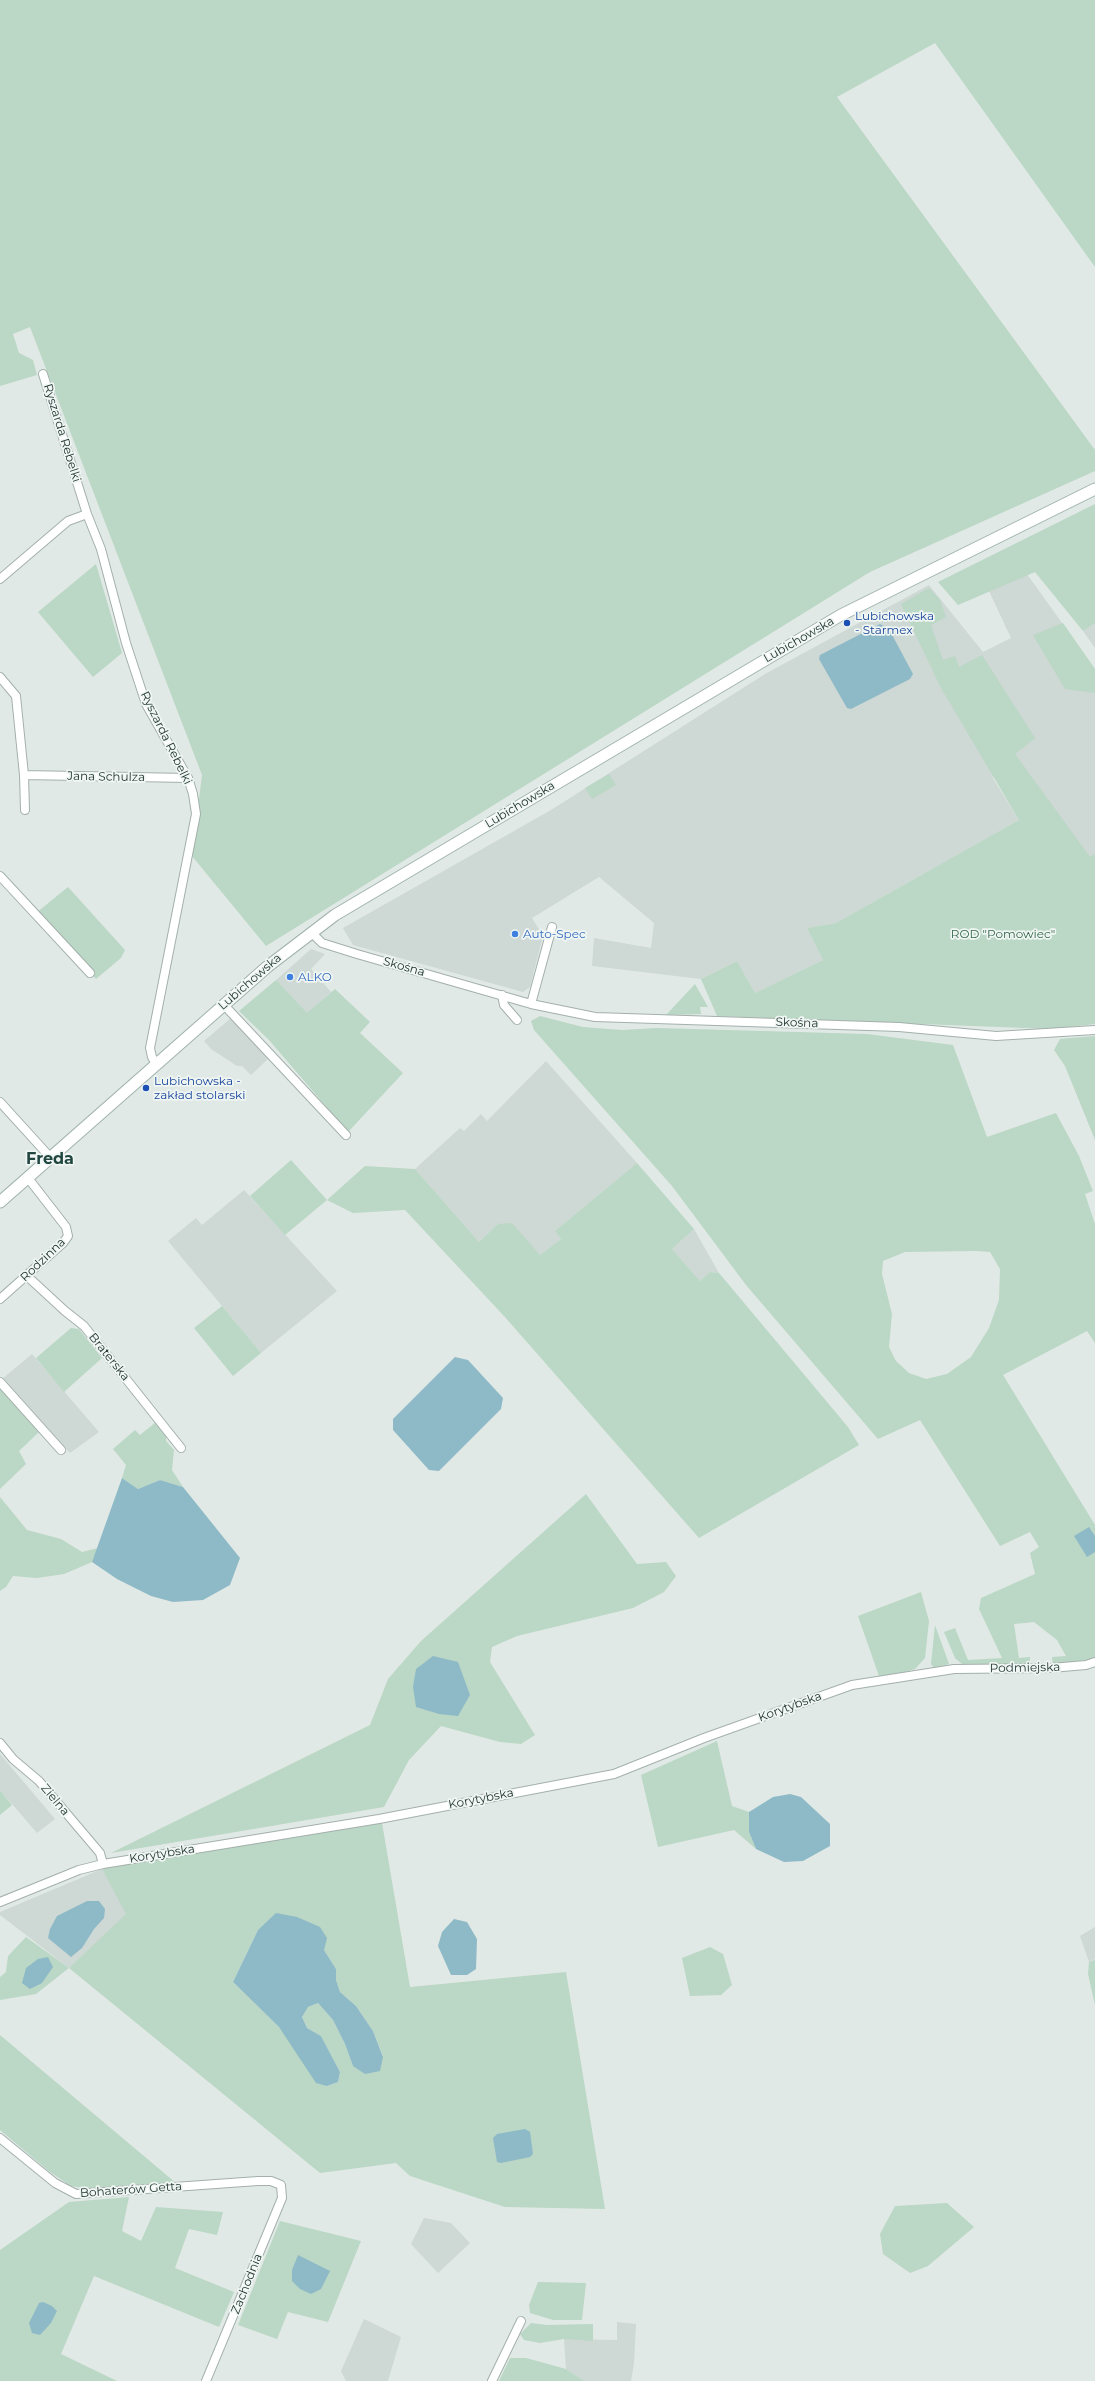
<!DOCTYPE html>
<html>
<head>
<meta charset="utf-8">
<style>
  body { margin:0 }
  canvas { display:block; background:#e0e9e5 }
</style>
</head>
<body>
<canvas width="1095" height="2381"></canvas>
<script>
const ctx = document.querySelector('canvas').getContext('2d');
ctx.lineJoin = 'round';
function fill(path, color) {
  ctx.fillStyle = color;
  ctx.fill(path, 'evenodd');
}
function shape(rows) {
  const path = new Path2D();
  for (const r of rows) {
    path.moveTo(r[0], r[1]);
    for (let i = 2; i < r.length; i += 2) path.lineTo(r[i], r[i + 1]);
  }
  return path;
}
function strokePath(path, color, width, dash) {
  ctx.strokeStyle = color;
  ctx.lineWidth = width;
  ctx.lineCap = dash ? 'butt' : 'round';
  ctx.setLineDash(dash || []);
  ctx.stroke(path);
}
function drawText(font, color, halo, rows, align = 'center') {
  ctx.font = font + ' Montserrat,sans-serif';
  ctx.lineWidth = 3.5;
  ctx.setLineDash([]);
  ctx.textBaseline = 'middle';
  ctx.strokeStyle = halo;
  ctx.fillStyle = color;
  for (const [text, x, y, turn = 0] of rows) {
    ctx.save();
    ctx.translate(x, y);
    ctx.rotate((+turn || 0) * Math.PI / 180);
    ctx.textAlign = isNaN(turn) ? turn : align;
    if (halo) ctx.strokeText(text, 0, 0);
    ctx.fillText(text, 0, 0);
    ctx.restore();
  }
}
fill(shape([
  [1027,574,1095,669,1095,882,991,775,1019,820,836,923,807,928,823,960,755,993,737,961,701,979,592,966,594,938,651,948,654,923,599,877,532,918,543,936,530,987,523,992,353,945,343,928,551,810,765,674,929,585,983,652,1011,638,989,591],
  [1095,623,1095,648,1083,631],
  [311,949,325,954,311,969,331,992,307,1014,276,980],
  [231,1018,268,1059,251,1075,242,1066,237,1066,211,1049,204,1041],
  [546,1061,637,1163,555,1231,561,1239,540,1255,498,1224,479,1242,415,1169,460,1128,464,1131,481,1114,487,1121],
  [244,1190,337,1291,261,1353,168,1241,196,1218,202,1225],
  [694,1229,719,1273,710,1272,700,1281,672,1249],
  [32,1354,99,1432,70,1453,2,1379],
  [0,1754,55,1819,37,1833,0,1790],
  [102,1869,127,1914,69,1968,0,1915,0,1912],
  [1095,1927,1095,1959,1089,1962,1080,1936],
  [424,2218,451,2223,470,2243,438,2273,411,2244],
  [364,2319,401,2337,388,2381,346,2381,341,2371],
  [617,2322,636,2324,634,2363,631,2381,584,2381,566,2369,564,2339,617,2340]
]), '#ced8d4');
fill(shape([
  [0,0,1095,0,1095,267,935,43,837,97,1095,450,1095,471,870,572,266,946,192,856,202,775,30,327,13,334,19,353,33,360,37,375,0,386],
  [1095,504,1095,623,1083,631,1035,572,958,605,938,582],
  [96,564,122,653,93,677,38,612],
  [929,588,940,600,946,617,931,625,943,660,955,656,959,667,982,655,1035,738,1015,754,1090,857,1095,854,1095,1024,1050,1029,717,1016,701,979,737,961,755,993,823,960,807,928,836,923,1019,820,941,688,901,604],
  [1063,623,1095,669,1095,693,1065,689,1033,635],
  [609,774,616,785,592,799,585,788],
  [68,887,125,950,121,958,96,979,36,913],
  [276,980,307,1013,335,989,370,1022,360,1033,403,1073,348,1132,269,1040,239,1011],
  [695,984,708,1007,700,1007,701,1014,666,1015],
  [540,1016,583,1027,622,1030,657,1028,867,1034,953,1045,987,1137,1056,1113,1079,1156,1093,1191,1085,1194,1095,1224,1095,1343,1087,1331,1003,1375,1095,1525,1095,1658,1069,1664,1053,1665,1052,1657,1066,1656,1057,1640,1034,1622,1014,1624,1019,1658,1030,1657,1030,1666,962,1664,955,1658,944,1632,955,1628,968,1660,1002,1658,979,1609,981,1598,1035,1574,1030,1553,1039,1547,1030,1532,1000,1546,920,1420,878,1439,746,1285,672,1186,534,1030,531,1021],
  [976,1251,990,1252,1000,1269,999,1300,989,1328,971,1357,947,1374,926,1379,909,1373,896,1361,889,1347,892,1314,882,1274,883,1261,905,1252],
  [1095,1036,1095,1140,1065,1066,1054,1050,1060,1039],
  [291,1160,327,1200,365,1166,415,1169,479,1242,498,1224,512,1223,540,1255,561,1239,555,1231,637,1163,694,1229,672,1249,700,1281,710,1272,719,1273,848,1427,859,1445,699,1538,504,1316,405,1210,353,1213,327,1200,285,1235,250,1196],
  [222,1306,261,1353,233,1376,194,1328],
  [71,1328,79,1329,102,1358,64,1392,36,1358],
  [0,1388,39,1432,19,1451,26,1464,0,1489],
  [156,1422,166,1434,166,1441,174,1450,172,1470,183,1487,160,1480,138,1489,122,1478,126,1465,113,1449,135,1430,140,1435],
  [586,1494,637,1564,666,1562,676,1576,664,1592,633,1608,517,1636,492,1647,490,1662,535,1735,521,1744,500,1742,441,1726,409,1760,384,1807,111,1853,370,1725,388,1679,421,1641],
  [0,1497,27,1530,61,1539,82,1552,98,1548,92,1562,64,1574,37,1578,13,1576,6,1587,0,1591],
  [921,1592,929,1621,925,1658,915,1669,880,1679,858,1616],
  [935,1625,949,1664,934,1668,931,1664],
  [717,1741,732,1806,749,1812,749,1832,756,1849,734,1830,658,1847,641,1775],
  [0,1790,12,1805,0,1815],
  [381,1817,410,1987,566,1972,605,2209,505,2207,410,2176,396,2163,320,2173,69,1968,36,1994,0,2000,0,1977,6,1972,8,1956,26,1937,69,1968,126,1914,102,1869],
  [258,1930,324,1950,336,1969,336,1980,340,1992,356,2006,373,2031,383,2056,353,2066,345,2044,333,2020,318,2003,308,2007,302,2017,307,2028,321,2036,340,2072,338,2082,327,2086,279,2027,233,1982],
  [710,1947,723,1954,732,1985,721,1995,690,1996,682,1958],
  [1095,1960,1095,2005,1088,1974,1089,1962],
  [0,2035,176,2183,88,2189,71,2186,50,2172,0,2130],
  [129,2197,122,2231,141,2241,156,2207,223,2212,217,2235,189,2229,175,2268,234,2292,219,2327,94,2276,61,2354,117,2381,0,2381,0,2250,69,2202],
  [947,2203,974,2227,928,2266,910,2273,883,2254,880,2234,895,2206],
  [280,2221,361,2241,328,2322,288,2312,277,2339,238,2325],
  [538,2282,586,2283,582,2320,553,2320,530,2313,529,2305],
  [531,2323,547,2325,593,2324,593,2341,564,2339,540,2343,524,2340,520,2334],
  [510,2358,526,2358,566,2369,584,2381,499,2381]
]), '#bbd7c5');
fill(shape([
  [880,624,889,629,913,674,910,679,851,709,847,708,819,659,820,655],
  [455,1357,468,1360,503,1398,501,1409,439,1471,429,1470,393,1430,393,1419],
  [122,1478,138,1489,160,1480,183,1487,240,1558,230,1585,203,1600,173,1602,151,1596,117,1579,92,1562],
  [1089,1527,1095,1536,1095,1552,1087,1557,1074,1536],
  [433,1656,458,1662,470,1695,458,1716,439,1714,416,1707,413,1687,416,1669],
  [790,1794,801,1797,830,1824,830,1846,803,1861,784,1862,756,1849,749,1832,749,1812,773,1797],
  [87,1901,99,1901,105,1909,104,1918,94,1929,82,1948,71,1957,48,1938,50,1929,57,1916],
  [276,1913,297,1917,320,1927,327,1938,324,1950,336,1969,336,1980,340,1992,356,2006,373,2031,383,2057,380,2071,365,2074,353,2066,345,2044,333,2020,318,2003,308,2007,302,2017,307,2028,321,2036,340,2072,338,2082,327,2086,316,2083,279,2027,233,1982,258,1930],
  [454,1919,467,1922,477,1939,476,1969,467,1975,451,1975,438,1946,442,1932],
  [48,1957,53,1967,42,1983,30,1989,22,1983,26,1968,38,1959],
  [525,2129,530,2132,533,2154,530,2157,501,2163,497,2162,493,2138,497,2134],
  [298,2255,330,2271,321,2289,311,2294,300,2289,292,2281,292,2270],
  [43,2302,52,2306,57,2311,51,2323,40,2335,32,2333,29,2323,39,2303]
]), '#8ebac7');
const street = shape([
  [43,374,87,514,101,549,126,643,146,704,188,778,193,794,196,814,150,1048,152,1057,156,1064],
  [0,579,68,521,87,514],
  [0,677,16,696,24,775,188,778],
  [24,775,25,810],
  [0,876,90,973],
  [311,932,322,943,357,954,531,1004,595,1017,899,1027,996,1036,1095,1030],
  [502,995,504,1005,517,1020],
  [531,1004,552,927],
  [224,1005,346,1135],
  [0,1102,50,1157],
  [27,1276,65,1311,84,1326,181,1448],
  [0,1299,63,1243,68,1236,66,1227,28,1178],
  [0,1382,61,1450],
  [0,1743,13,1759,39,1781,100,1853,103,1864],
  [0,1902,79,1870,103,1864,379,1819,614,1774,704,1738,852,1685,954,1669,1051,1668,1086,1665,1095,1662],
  [0,2138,55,2183,76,2194,258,2181,271,2181,281,2185,282,2198,206,2381],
  [492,2381,521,2321]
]);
const secondary = shape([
  [0,1202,267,967,335,915,841,615,1095,489]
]);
strokePath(street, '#a4b0ac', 10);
strokePath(secondary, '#a1b3ad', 13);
strokePath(street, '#fff', 8);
strokePath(secondary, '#fff', 11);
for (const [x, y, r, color] of [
  [847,623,4,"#1a4fb4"],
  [515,934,4,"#3f7fe0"],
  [290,977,4,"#3f7fe0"],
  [146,1088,4,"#1a4fb4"]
]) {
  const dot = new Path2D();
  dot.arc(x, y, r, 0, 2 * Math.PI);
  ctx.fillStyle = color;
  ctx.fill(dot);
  strokePath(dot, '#f0f6f3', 1.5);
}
drawText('12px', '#233733', '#f0f6f3', [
  ["Ryszarda Rebelki",62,433,73],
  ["Lubichowska",799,640,-30],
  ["Ryszarda Rebelki",166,738,64],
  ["Jana Schulza",106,777,1],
  ["Lubichowska",520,805,-31],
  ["Skośna",404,967,16],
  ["Lubichowska",250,982,-41],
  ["Skośna",797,1023,2],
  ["Rodzinna",43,1260,-44],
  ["Braterska",109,1357,51],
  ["Podmiejska",1025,1668,-1],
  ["Korytybska",790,1707,-20],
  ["Korytybska",481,1799,-11],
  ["Zielna",55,1800,50],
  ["Korytybska",162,1854,-9],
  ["Bohaterów Getta",131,2190,-4],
  ["Zachodnia",247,2284,-68]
]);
drawText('12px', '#164399', '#f0f6f3', [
  ["Lubichowska",855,616],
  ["- Starmex",855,630],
  ["Lubichowska -",154,1081],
  ["zakład stolarski",154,1095]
], 'left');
drawText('12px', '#366cbe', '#f0f6f3', [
  ["Auto-Spec",523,934],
  ["ALKO",298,977]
], 'left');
drawText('12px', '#33684b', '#f0f6f3', [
  ["ROD \"Pomowiec\"",1003,934]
]);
drawText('bold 16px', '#224640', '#f0f6f3', [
  ["Freda",50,1159]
]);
</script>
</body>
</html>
